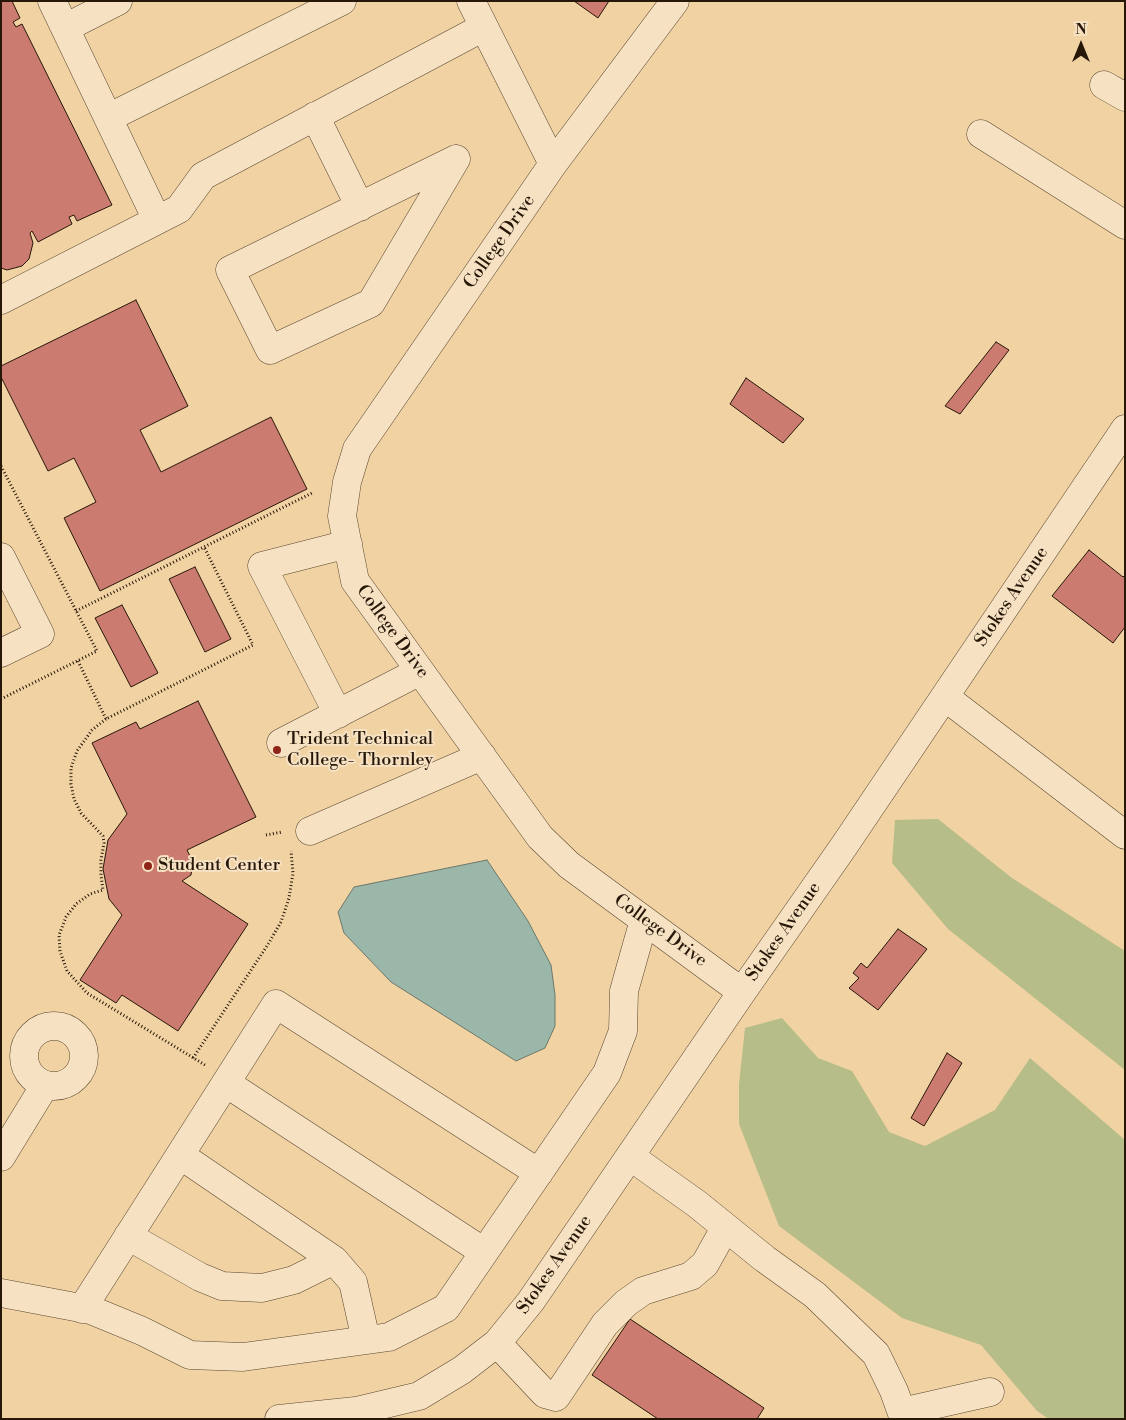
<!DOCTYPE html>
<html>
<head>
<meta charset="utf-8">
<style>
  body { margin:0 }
  #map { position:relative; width:1126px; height:1420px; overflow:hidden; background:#f1d2a3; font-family:"Libre Bodoni",serif }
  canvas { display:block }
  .frame { position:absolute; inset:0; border:2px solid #261709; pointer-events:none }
  .north { position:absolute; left:1056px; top:20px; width:50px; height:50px; -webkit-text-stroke:4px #f6e2c3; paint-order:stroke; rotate:0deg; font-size:14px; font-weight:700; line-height:20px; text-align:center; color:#261709 }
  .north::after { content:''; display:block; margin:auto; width:18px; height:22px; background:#261709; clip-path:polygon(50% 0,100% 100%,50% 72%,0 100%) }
</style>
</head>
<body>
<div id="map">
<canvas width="1126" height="1420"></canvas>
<div class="frame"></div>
<div class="north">N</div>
</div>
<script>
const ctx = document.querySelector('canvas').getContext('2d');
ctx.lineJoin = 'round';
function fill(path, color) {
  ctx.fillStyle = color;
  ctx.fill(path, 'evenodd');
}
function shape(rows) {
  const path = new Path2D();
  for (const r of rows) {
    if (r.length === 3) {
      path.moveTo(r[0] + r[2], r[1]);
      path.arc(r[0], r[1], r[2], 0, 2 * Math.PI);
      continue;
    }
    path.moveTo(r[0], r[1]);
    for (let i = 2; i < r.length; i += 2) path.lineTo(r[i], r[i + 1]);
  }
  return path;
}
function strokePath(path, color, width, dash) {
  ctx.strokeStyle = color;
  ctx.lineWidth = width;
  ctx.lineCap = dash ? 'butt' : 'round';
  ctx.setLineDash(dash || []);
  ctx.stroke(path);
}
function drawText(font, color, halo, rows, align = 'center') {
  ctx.font = font + ' "Libre Bodoni",serif';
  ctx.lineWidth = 4;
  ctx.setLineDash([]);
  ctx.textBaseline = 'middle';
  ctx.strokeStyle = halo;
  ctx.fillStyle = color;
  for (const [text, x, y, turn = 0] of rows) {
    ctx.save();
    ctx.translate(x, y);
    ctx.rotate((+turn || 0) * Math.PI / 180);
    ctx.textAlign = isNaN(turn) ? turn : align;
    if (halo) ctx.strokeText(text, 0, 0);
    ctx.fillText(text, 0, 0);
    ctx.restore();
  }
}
fill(shape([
  [938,819,1012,878,1125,951,1125,1070,948,929,892,863,895,820],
  [782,1018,818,1058,852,1071,889,1132,925,1146,995,1110,1030,1058,1125,1140,1125,1419,1049,1419,1037,1411,981,1345,902,1318,779,1226,739,1124,739,1084,745,1028]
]), '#b7bd88');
const water = shape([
  [487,860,528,921,551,965,555,995,555,1026,545,1048,516,1061,391,982,344,933,338,912,354,887,487,860]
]);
fill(water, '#9bb7aa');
strokePath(water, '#6c776a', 1);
const building = shape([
  [1,1,12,1,20,18,13,22,16,27,22,24,112,205,77,221,74,215,69,217,72,224,38,242,32,231,30,233,33,243,29,259,22,266,7,270,1,268,1,1],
  [574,1,609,1,598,18,574,1],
  [136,300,188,406,140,430,161,472,271,417,307,489,100,591,64,518,96,502,74,458,48,471,1,377,1,366,136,300],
  [996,342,1009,350,960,414,945,406,996,342],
  [746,378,804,419,783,443,730,404,746,378],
  [1089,550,1123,577,1125,575,1125,627,1113,643,1052,596,1089,550],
  [195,567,231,639,205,652,169,579,195,567],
  [122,605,158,673,131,687,95,618,122,605],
  [198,701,256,817,187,850,193,862,191,875,182,881,248,924,178,1031,122,995,116,1003,80,980,122,915,109,899,103,869,108,840,127,814,92,743,136,722,140,729,198,701],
  [898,929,927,949,878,1010,849,988,859,978,853,973,861,963,867,968,898,929],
  [947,1053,962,1063,924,1126,911,1118,947,1053],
  [630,1319,764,1408,757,1419,658,1419,592,1375,630,1319]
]);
fill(building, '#cc7b70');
strokePath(building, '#261709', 1);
const minor = shape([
  [52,1,157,220],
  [471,1,553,164],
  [675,1,553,164,357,449,347,482,342,516,355,581,540,837,569,865,742,992],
  [65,28,118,1],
  [1104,85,1125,97],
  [315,116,360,207],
  [108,118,342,1],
  [981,134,1125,225],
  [456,159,371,303,270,350,230,270,456,159],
  [1,300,179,209,203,176,484,27],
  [1,557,40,634,1,653],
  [945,697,1125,835],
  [338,714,262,566,348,544],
  [281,743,420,671],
  [310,831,482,756],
  [54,1056,30],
  [226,1083,484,1252],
  [180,1155,334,1260,353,1282,366,1340],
  [1,1157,45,1085],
  [631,1157,697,1204,765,1259,815,1295,876,1354,894,1391,904,1419],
  [128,1236,200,1277,222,1286,262,1288,294,1280,334,1260],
  [1,1293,91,1310,142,1331,190,1355,243,1357,389,1337,446,1308,607,1073,623,1031,624,991,644,920],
  [82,1309,276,1004,539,1173],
  [497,1343,545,1394,556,1397,605,1324,626,1303,643,1291,691,1276,705,1264,725,1228],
  [902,1412,990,1392],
  [279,1419,356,1411,419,1396,462,1370,497,1343,531,1301,742,992,844,846,1125,429]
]);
strokePath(minor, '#594630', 29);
strokePath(shape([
  [1,466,97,651,1,699],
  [76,611,312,493],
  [78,661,106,719,253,645,204,547],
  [106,719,92,730,77,751,71,768,71,784,74,799,81,813,103,836,104,843,101,860,101,875,103,890,90,894,76,904,66,917,59,935,60,951,67,971,87,993,205,1065],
  [266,835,282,832],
  [193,1058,267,946,281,922,289,898,293,873,291,851]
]), '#261709', 3, [1, 2.5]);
strokePath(minor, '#f6e2c3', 28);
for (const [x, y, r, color] of [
  [277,750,5,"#8f2418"],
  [148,866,5,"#8f2418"]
]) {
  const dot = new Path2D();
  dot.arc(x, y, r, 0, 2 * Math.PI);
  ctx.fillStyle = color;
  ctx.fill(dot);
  strokePath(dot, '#f6e2c3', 2);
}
drawText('18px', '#261709', '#f6e2c3', [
  ["College Drive",500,242,-55],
  ["Stokes Avenue",1012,597,-56],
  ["College Drive",392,632,54],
  ["College Drive",660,931,36],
  ["Stokes Avenue",784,932,-55],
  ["Stokes Avenue",555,1265,-55]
]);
drawText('18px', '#261709', '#f6e2c3', [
  ["Trident Technical",287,740],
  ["College- Thornley",287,761],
  ["Student Center",158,866]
], 'left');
</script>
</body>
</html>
